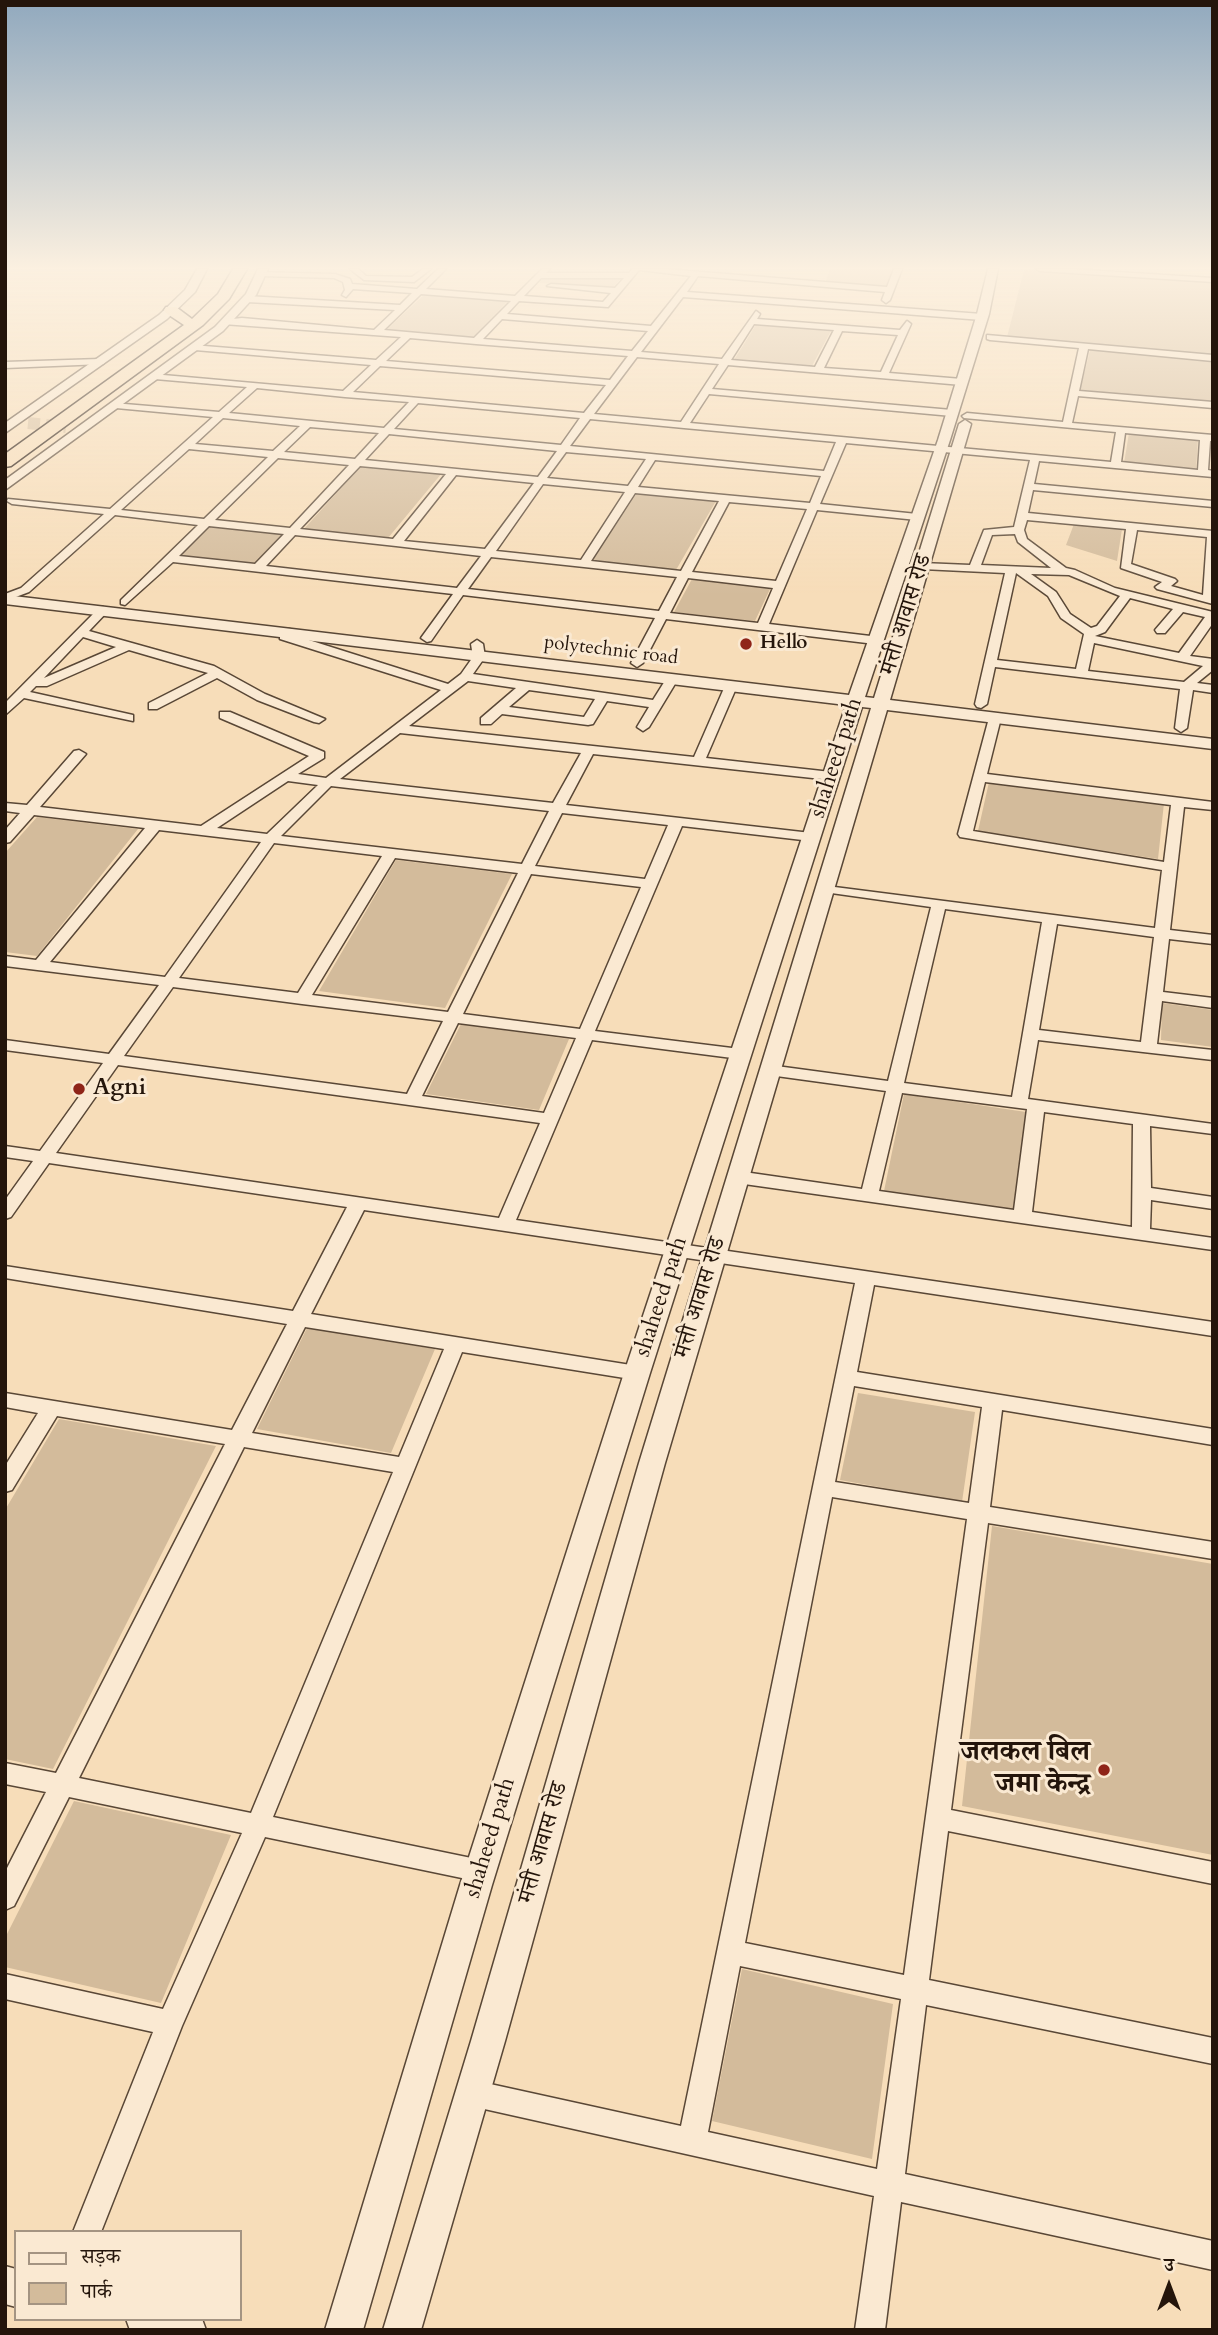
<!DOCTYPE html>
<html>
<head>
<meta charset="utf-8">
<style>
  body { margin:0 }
  #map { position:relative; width:1218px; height:2335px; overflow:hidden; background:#f7ddb9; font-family:Cardo,"Noto Serif Devanagari",serif }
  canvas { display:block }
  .frame { position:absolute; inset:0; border:7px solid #24150b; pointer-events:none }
  .legend { position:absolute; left:14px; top:2230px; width:228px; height:91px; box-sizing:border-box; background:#fae9d2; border:2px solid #a49482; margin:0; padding:9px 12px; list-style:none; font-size:21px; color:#24150b }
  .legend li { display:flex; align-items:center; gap:14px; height:35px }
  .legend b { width:35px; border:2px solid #a49482 }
  .north { position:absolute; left:1134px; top:2251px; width:70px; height:70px; -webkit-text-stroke:5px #fae9d2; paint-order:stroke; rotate:0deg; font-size:19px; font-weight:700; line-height:28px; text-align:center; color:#24150b }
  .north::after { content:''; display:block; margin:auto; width:24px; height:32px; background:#24150b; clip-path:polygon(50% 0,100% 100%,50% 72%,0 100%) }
</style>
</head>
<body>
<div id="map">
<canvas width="1218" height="2335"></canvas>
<div class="frame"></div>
<ul class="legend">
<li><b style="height:9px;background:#fae9d2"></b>सड़क</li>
<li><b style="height:19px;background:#d3bb9b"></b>पार्क</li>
</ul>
<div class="north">उ</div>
</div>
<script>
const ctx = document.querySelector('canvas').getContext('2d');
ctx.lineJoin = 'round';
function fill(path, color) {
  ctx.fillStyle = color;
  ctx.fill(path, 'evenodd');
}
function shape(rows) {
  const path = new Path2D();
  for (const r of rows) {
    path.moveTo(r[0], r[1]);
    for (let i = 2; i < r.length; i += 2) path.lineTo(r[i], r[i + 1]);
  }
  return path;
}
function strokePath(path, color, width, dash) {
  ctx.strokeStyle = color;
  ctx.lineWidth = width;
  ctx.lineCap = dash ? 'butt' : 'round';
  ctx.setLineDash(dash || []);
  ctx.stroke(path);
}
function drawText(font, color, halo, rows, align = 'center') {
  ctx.font = font + ' Cardo,"Noto Serif Devanagari",serif';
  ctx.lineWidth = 6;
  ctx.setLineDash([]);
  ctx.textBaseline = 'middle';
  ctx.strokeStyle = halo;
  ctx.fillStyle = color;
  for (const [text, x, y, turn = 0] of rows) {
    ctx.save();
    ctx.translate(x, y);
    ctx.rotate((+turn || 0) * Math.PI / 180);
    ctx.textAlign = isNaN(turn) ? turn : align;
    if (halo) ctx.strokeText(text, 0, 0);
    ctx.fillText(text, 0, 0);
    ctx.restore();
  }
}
fill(shape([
  [830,269,893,269,885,288,825,283],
  [1024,270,1213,282,1213,355,1007,337],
  [623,276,612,289,539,283,544,277],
  [426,293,509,300,472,338,385,331],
  [757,323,832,329,812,366,734,360],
  [1090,350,1213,360,1213,402,1080,390],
  [1129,433,1198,439,1196,470,1124,463],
  [362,465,442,473,388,538,303,530],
  [637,493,716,501,676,570,592,561],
  [1074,524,1122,529,1117,561,1066,545],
  [209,527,282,534,253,565,179,557],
  [692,579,771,587,755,621,674,612],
  [989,782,1164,803,1158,859,978,831],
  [37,817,138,829,37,956,5,952,5,853],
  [396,860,512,874,445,1008,319,991],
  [1162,1003,1213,1010,1213,1047,1161,1040],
  [461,1024,569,1039,539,1110,426,1094],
  [904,1094,1026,1112,1013,1210,884,1191],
  [307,1328,435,1349,391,1453,257,1429],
  [858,1393,975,1412,962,1502,840,1480],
  [59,1419,216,1446,53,1769,5,1759,5,1510],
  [992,1526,1213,1564,1213,1855,962,1806],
  [74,1801,231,1835,161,2003,5,1967,5,1938],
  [742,1969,893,2004,872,2159,712,2121]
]), '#d3bb9b');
strokePath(shape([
  [28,423,66,427]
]), '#d7bf9f', 12, [12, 6]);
const minor = shape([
  [350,269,358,269,366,276,412,277,423,269,431,269,414,282,364,280,350,269],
  [438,269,446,269,426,289,515,296,542,269,550,269,546,273,629,273,632,269,665,269,887,287,894,269,902,269,890,300,886,303,882,300,885,292,698,276,687,292,982,314,986,317,982,320,683,297,641,352,722,359,756,311,760,314,757,319,900,330,907,321,911,324,889,373,962,379,967,382,962,385,728,365,712,389,952,410,957,413,952,416,709,394,690,423,1111,462,1116,432,964,418,962,416,967,413,1063,422,1079,348,990,340,987,339,987,335,1213,355,1213,361,1088,349,1079,391,1213,402,1213,408,1078,396,1072,423,1213,435,1213,441,1210,441,1208,470,1213,471,1213,477,1039,461,1034,484,1213,501,1213,507,1033,490,1028,513,1213,531,1213,604,1157,589,1155,587,1162,582,1121,568,1126,529,1027,520,1024,530,1027,539,1066,568,1075,570,1115,588,1213,612,1213,623,1190,656,1213,659,1213,670,1197,683,1213,685,1213,693,1193,690,1187,728,1181,732,1175,728,1180,689,995,667,987,704,981,708,977,707,975,704,1005,573,922,569,916,566,922,563,970,565,984,530,1014,527,1030,460,846,443,820,504,917,514,922,517,917,520,817,510,769,624,879,637,881,640,875,644,666,619,643,663,637,667,631,663,655,618,463,595,431,641,427,642,421,638,453,594,173,562,125,605,121,604,121,600,198,525,115,515,29,592,5,601,5,594,21,588,104,514,12,504,7,501,8,499,110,509,213,417,116,408,111,405,113,403,219,412,247,387,155,379,152,378,152,374,343,391,371,365,195,350,192,349,192,345,376,360,401,337,223,324,223,320,242,318,374,330,395,310,247,302,243,299,247,296,400,305,412,293,353,289,346,297,342,295,345,290,343,282,334,278,262,276,259,272,335,274,350,279,352,284,417,289,438,269],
  [639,270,691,276,651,326,507,314,519,301,608,307,639,270],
  [541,278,624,278,615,288,551,284,547,286,611,293,603,302,524,296,541,278],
  [421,294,511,301,474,338,384,330,421,294],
  [502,319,648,331,632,351,483,339,502,319],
  [754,324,834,330,815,367,731,360,754,324],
  [842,331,898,335,881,372,824,368,842,331],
  [410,338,476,344,628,356,610,380,386,361,410,338],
  [637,357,719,364,681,422,594,414,637,357],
  [380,366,606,385,584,413,353,392,380,366],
  [257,388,345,397,409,402,384,428,229,413,257,388],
  [418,403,580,418,561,445,394,429,418,403],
  [223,418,300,426,273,451,195,444,223,418],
  [590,419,684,428,836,442,824,471,570,446,590,419],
  [310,427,379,433,355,459,284,452,310,427],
  [1125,433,1200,440,1198,470,1121,462,1125,433],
  [389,434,557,451,538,477,365,460,389,434],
  [189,449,268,457,204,519,121,510,189,449],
  [566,452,646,459,628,486,547,478,566,452],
  [278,458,349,465,290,528,215,520,278,458],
  [655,460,821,476,810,503,638,487,655,460],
  [360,466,446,474,393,539,300,529,360,466],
  [456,475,534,483,485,549,404,541,456,475],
  [543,484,625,492,581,560,496,551,543,484],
  [635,493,719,501,681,571,591,561,635,493],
  [729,502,807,509,776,581,692,572,729,502],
  [209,526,284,534,255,564,179,556,209,526],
  [1137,530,1207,537,1203,595,1171,586,1177,581,1175,579,1131,564,1137,530],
  [1015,534,1018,542,1051,568,981,565,992,535,1015,534],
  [295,535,396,546,481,556,457,588,266,566,295,535],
  [491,557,677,577,659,611,468,589,491,557],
  [1016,573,1048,596,1061,618,1084,634,1076,669,997,660,1016,573],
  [1031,574,1069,575,1120,596,1097,626,1091,628,1070,614,1056,592,1031,574],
  [688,578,773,588,758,623,670,613,688,578],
  [1130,598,1173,609,1155,630,1157,633,1165,633,1183,612,1205,617,1179,653,1095,636,1105,632,1130,598],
  [1094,643,1203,666,1184,682,1088,671,1094,643],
  [1036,269,1071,269,1213,278,1213,282,1040,271,1036,269],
  [100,359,105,362,103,364,5,368,5,362,100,359],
  [103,607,109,610,89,631,214,666,265,694,325,719,319,723,314,722,257,700,217,678,157,709,149,709,149,703,208,673,129,650,47,686,36,686,30,692,133,715,133,721,24,698,5,715,5,703,99,608,103,607],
  [83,637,116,647,44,678,83,637],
  [289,629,293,630,293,635,448,684,461,674,473,657,471,644,477,640,483,644,485,657,473,674,653,700,668,676,672,675,678,679,649,727,643,731,637,727,649,707,607,701,593,724,588,725,502,714,491,724,481,724,481,718,516,688,468,681,409,726,694,757,725,686,727,683,735,683,737,686,706,758,831,772,838,776,831,780,593,754,566,805,811,833,818,837,811,841,682,826,595,1031,740,1049,748,1054,740,1059,592,1040,516,1220,1213,1322,1213,1336,874,1285,857,1372,1213,1429,1213,1445,1002,1410,990,1507,1213,1542,1213,1559,988,1523,951,1810,1213,1862,1213,1884,948,1831,929,1980,1213,2038,1213,2064,926,2005,905,2174,1213,2241,1213,2270,901,2202,885,2330,855,2330,874,2196,462,2104,458,2094,462,2084,472,2080,681,2126,855,1283,364,1210,311,1314,637,1366,644,1368,647,1373,644,1378,637,1380,462,1352,273,1817,481,1860,490,1863,493,1871,490,1879,481,1882,265,1837,182,2026,101,2232,73,2232,153,2032,5,1999,5,1974,163,2009,242,1833,69,1797,14,1906,5,1910,5,1872,46,1792,5,1784,5,1763,56,1773,225,1444,57,1416,12,1490,5,1492,5,1466,38,1413,5,1407,5,1393,232,1430,287,1324,5,1278,5,1266,293,1311,347,1207,49,1163,11,1217,5,1219,5,1200,33,1161,5,1157,5,1146,40,1151,103,1063,5,1050,5,1040,109,1054,159,985,5,966,5,956,36,960,145,828,34,815,10,842,5,843,5,830,20,813,5,811,5,803,27,805,74,751,79,750,86,754,40,807,201,826,309,756,220,718,220,712,230,712,324,752,324,758,298,774,326,778,441,690,280,639,280,633,289,629],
  [529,690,595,699,584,717,509,707,529,690],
  [400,733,581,753,553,803,340,779,400,733],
  [288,781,318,785,267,834,217,828,288,781],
  [331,786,549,811,522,864,281,836,331,786],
  [562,813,668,825,645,879,535,866,562,813],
  [159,830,261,842,165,977,50,962,159,830],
  [274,843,382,856,298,993,179,978,274,843],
  [395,858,518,873,448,1012,312,995,395,858],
  [531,874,641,887,580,1029,463,1014,531,874],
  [173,987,302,1004,443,1021,407,1094,124,1056,173,987],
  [458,1023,576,1038,544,1113,422,1096,458,1023],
  [118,1065,540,1123,499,1218,56,1153,118,1065],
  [305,1327,444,1349,399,1457,252,1433,305,1327],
  [854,1386,982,1407,969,1503,835,1482,854,1386],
  [244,1447,393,1472,251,1813,79,1778,244,1447],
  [832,1497,967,1519,904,1975,745,1943,832,1497],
  [740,1966,901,1999,877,2169,708,2132,740,1966],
  [995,714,1001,718,987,774,1213,802,1213,810,1184,807,1170,930,1213,935,1213,944,1169,939,1163,992,1213,998,1213,1008,1162,1001,1157,1044,1213,1050,1213,1060,1038,1040,1028,1099,1213,1124,1213,1134,1150,1126,1151,1188,1213,1197,1213,1209,1151,1200,1150,1229,1213,1238,1213,1250,737,1183,728,1177,737,1171,862,1189,886,1091,769,1075,761,1070,769,1065,888,1081,931,907,824,892,817,888,819,885,1155,928,1162,870,960,837,958,834,989,718,995,714],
  [985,782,1171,805,1164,862,973,831,985,782],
  [945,909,1042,922,1012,1097,904,1083,945,909],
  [1057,924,1154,937,1141,1042,1039,1030,1057,924],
  [902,1093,1027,1109,1014,1210,879,1191,902,1093],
  [1044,1112,1133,1124,1132,1227,1032,1212,1044,1112]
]);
const tertiary = shape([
  [197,269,207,269,195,292,167,319,5,433,5,423,159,315,185,290,197,269],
  [258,269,268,269,256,295,223,331,5,490,5,480,215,327,246,294,258,269],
  [988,269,998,269,989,314,950,440,865,697,874,698,959,424,965,420,971,424,890,700,1213,739,1213,749,887,710,665,1463,505,2041,421,2330,383,2330,471,2041,639,1463,871,708,862,707,650,1373,492,1885,363,2330,325,2330,460,1885,624,1373,846,705,5,604,5,595,849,695,938,440,977,314,988,269],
  [5,2266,16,2269,16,2307,5,2304,5,2266],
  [126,2319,202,2319,206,2330,130,2330,126,2319]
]);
const trunk = shape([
  [233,269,247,269,229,299,203,325,11,466,5,467,5,454,184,325,166,313,164,310,166,307,176,307,192,319,218,294,233,269]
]);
strokePath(minor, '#594736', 3);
strokePath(tertiary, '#594736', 3);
strokePath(trunk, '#24150b', 3);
fill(minor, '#fae9d2');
fill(tertiary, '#fae9d2');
fill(trunk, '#f7ddb9');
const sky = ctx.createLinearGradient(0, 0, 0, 595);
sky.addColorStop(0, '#91a9be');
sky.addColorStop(0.45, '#fbf0e0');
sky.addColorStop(1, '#fbf0e000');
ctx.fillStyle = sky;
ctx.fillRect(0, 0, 1218, 595);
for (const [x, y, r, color] of [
  [746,644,7,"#8f2418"],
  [79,1089,7,"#8f2418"],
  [1104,1770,7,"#8f2418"]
]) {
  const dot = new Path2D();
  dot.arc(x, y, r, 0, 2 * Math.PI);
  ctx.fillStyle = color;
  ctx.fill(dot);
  strokePath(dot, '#fae9d2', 2.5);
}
drawText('bold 19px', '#24150b', '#fae9d2', [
  ["Hello",760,644]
], 'left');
drawText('19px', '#24150b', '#fae9d2', [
  ["polytechnic road",611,651,7]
]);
drawText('23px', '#24150b', '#fae9d2', [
  ["मंत्ती आवास रोड",907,615,-73],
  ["shaheed path",837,758,-72],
  ["shaheed path",662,1297,-72],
  ["मंत्ती आवास रोड",701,1298,-73],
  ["shaheed path",491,1838,-73],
  ["मंत्ती आवास रोड",544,1843,-74]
]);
drawText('bold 23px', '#24150b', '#fae9d2', [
  ["Agni",93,1089]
], 'left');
drawText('bold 28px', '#24150b', '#fae9d2', [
  ["जलकल बिल",1090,1754],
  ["जमा केन्द्र",1090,1786]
], 'right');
</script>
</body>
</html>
